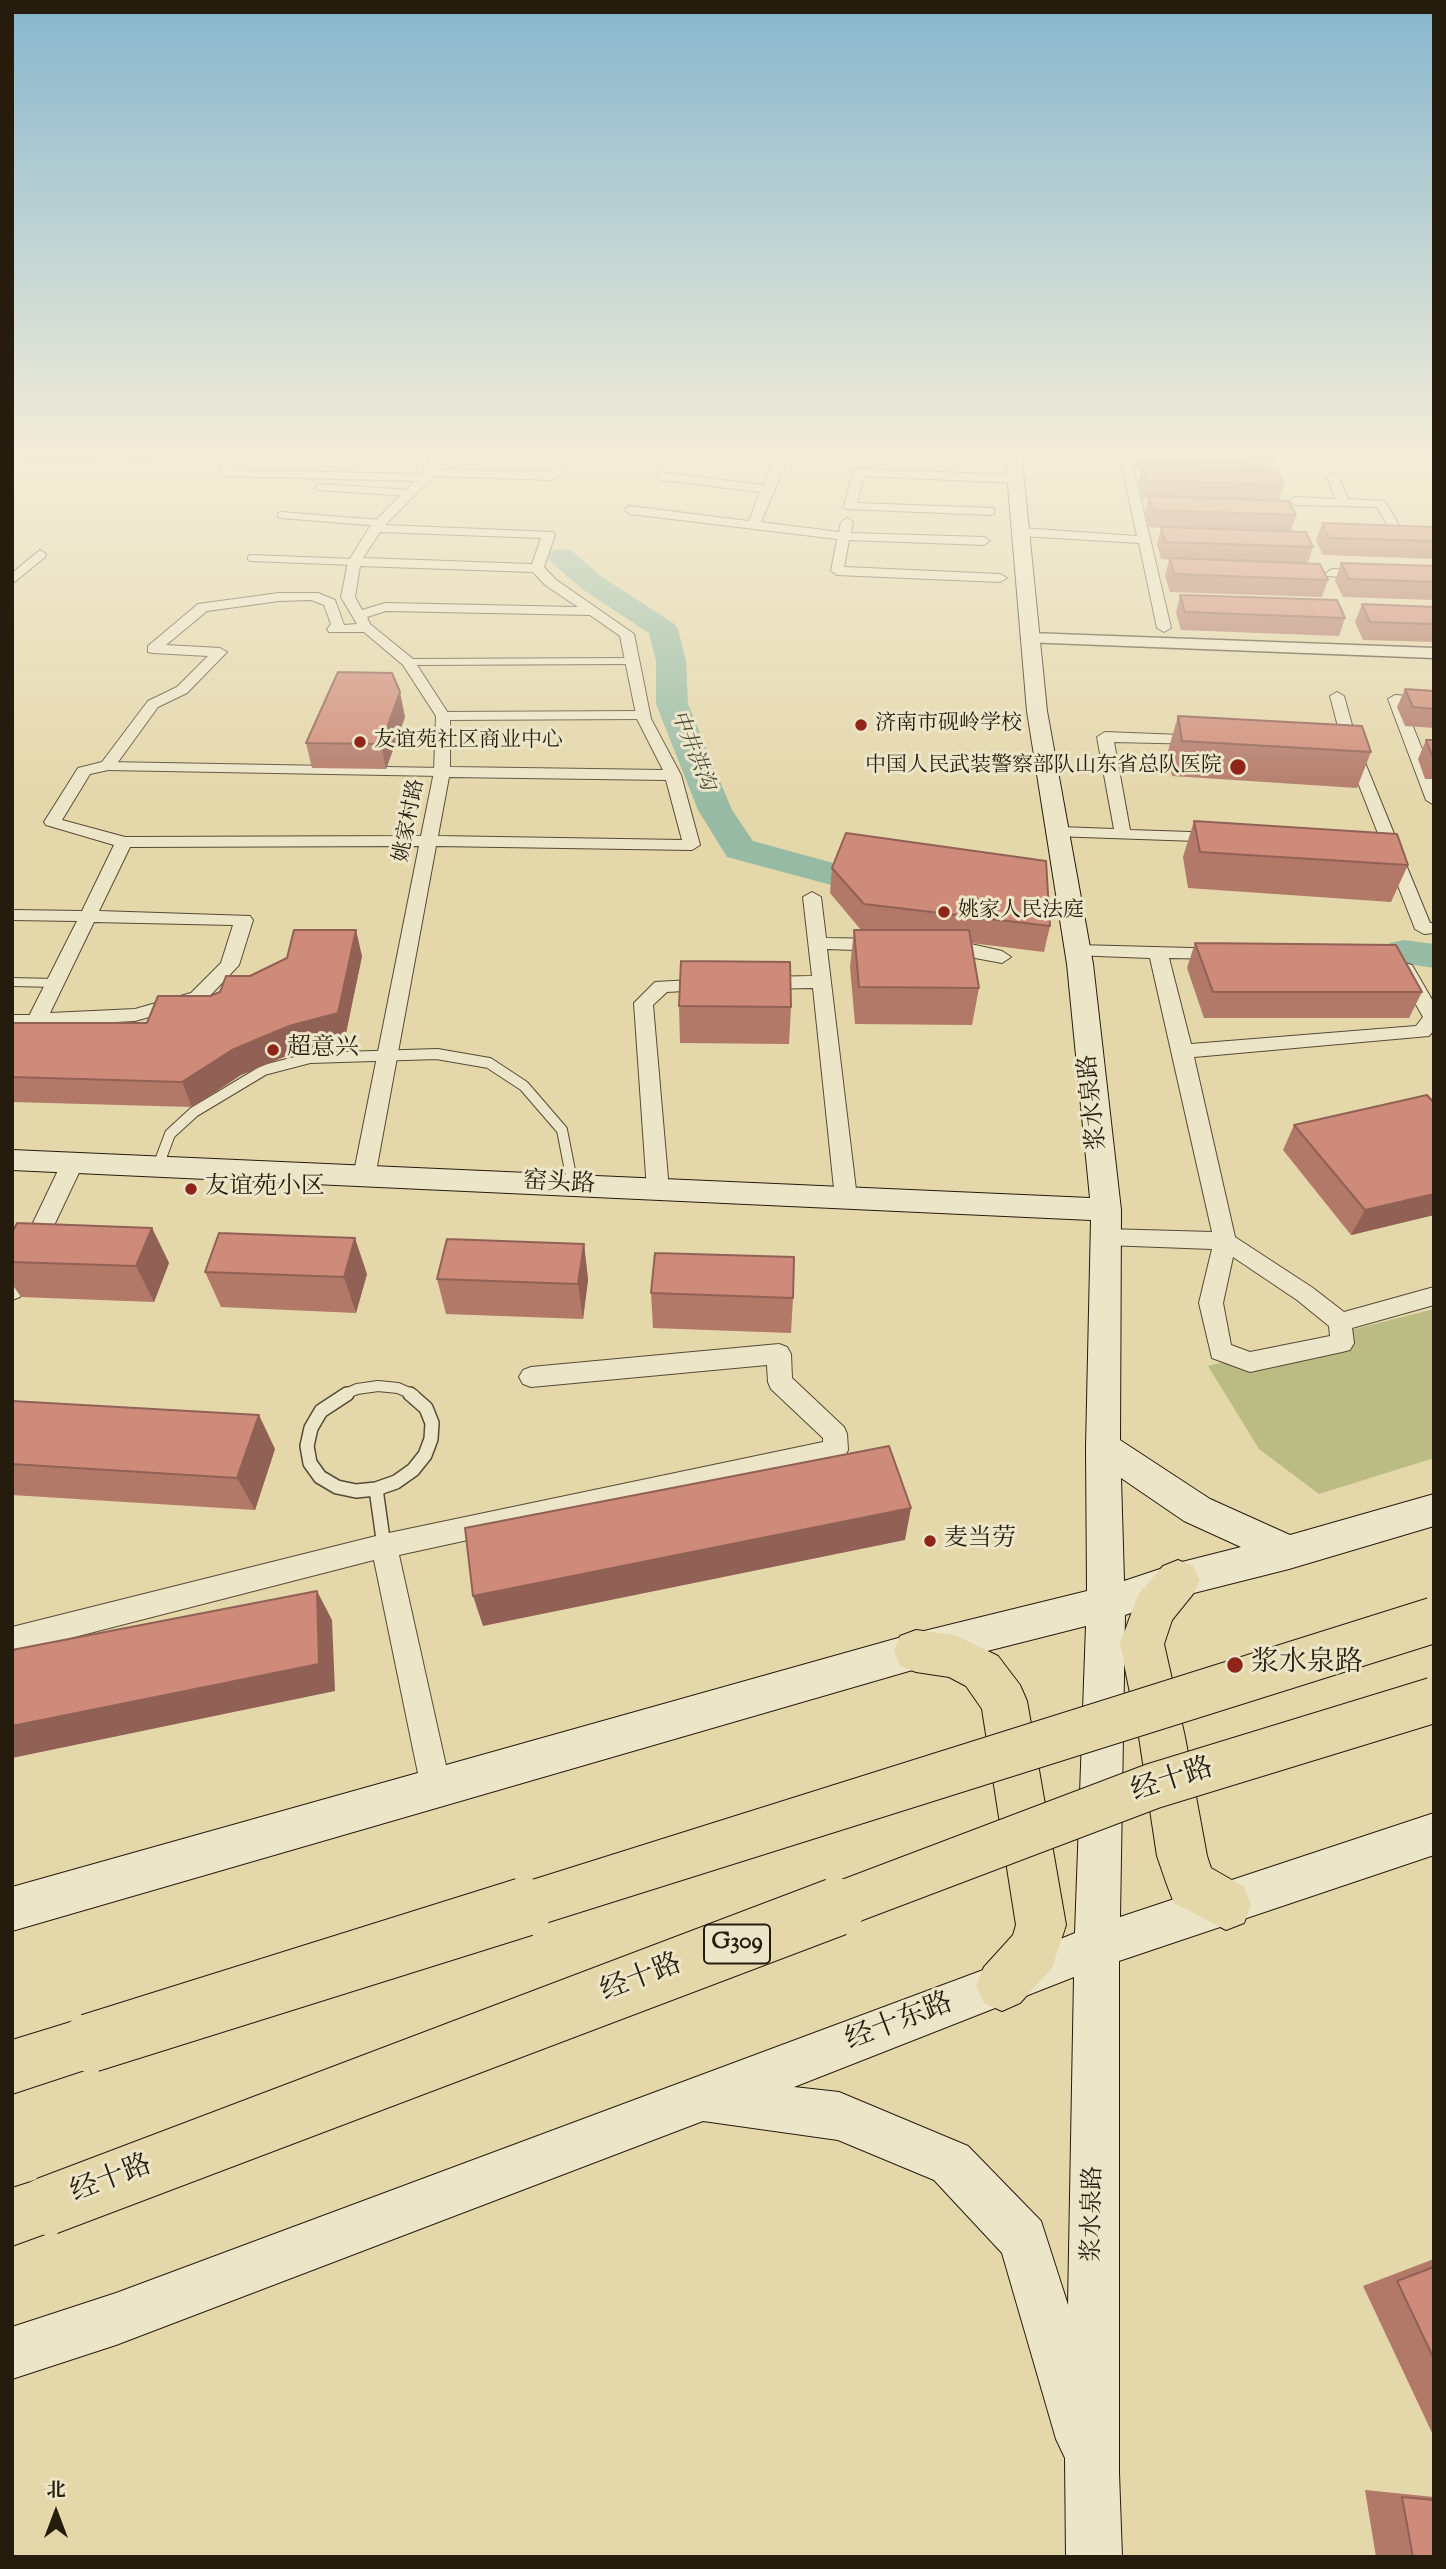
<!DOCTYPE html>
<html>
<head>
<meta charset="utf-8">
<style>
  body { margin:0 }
  #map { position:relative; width:1446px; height:2569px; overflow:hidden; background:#e4d7aa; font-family:"Sorts Mill Goudy","Noto Serif SC",serif }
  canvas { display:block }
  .frame { position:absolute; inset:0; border:14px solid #261c0e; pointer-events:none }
  .north { position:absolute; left:21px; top:2478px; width:70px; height:70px; -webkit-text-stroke:5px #ede5c8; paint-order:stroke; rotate:0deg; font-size:19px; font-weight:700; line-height:28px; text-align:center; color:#261c0e }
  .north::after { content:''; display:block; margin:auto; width:24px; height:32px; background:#261c0e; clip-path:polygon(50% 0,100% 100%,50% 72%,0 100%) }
</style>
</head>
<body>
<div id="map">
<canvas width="1446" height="2569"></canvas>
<div class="frame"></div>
<div class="north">北</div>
</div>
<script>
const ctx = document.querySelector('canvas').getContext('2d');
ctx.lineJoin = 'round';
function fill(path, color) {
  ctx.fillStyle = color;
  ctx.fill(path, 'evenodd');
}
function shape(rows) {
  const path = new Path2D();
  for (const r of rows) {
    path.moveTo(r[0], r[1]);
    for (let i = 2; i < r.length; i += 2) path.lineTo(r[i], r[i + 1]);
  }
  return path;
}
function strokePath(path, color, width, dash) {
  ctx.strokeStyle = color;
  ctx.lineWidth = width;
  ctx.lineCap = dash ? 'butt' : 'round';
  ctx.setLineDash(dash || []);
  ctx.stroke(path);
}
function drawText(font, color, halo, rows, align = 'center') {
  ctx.font = font + ' "Sorts Mill Goudy","Noto Serif SC",serif';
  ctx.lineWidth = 6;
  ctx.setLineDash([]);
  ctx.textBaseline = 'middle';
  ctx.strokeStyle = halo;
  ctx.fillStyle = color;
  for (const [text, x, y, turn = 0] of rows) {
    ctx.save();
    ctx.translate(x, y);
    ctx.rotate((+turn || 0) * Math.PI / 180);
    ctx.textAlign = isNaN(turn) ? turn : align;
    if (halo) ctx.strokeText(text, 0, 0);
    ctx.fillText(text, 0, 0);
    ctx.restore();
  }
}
fill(shape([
  [12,450,126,450,97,463,35,464,12,461],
  [1434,1309,1434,1458,1319,1494,1259,1449,1208,1366]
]), '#bbbc84');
fill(shape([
  [562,549,572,551,602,577,673,623,678,629,686,661,688,704,732,810,753,841,848,867,853,875,848,883,835,886,727,857,698,810,656,704,656,661,649,633,582,589,552,563,548,557,552,551,562,549],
  [1404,940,1434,944,1434,968,1390,961,1384,952,1390,943,1404,940]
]), '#97baa4');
const serviceFar3 = shape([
  [319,487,409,493],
  [281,515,380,523],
  [251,558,354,562],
  [408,662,632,661]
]);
const serviceFar2 = shape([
  [443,716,643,715],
  [107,766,442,772],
  [12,982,55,983]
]);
const serviceFar1 = shape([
  [12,1020,37,1020],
  [158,1166,170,1134,194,1112,264,1070,310,1058,437,1054,489,1063,524,1086,562,1130,573,1186],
  [343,1395,357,1389,378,1386,398,1388,414,1395]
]);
const service = shape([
  [347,1394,321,1411,311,1428,307,1446,310,1463,320,1477,337,1487,356,1491,376,1489,396,1482,413,1470,425,1455,431,1439,432,1423,426,1408,410,1394],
  [376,1489,384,1546]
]);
const minor = shape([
  [229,450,240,450,232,470,422,474,434,450,445,450,438,469,549,472,560,450,570,450,559,476,553,480,434,476,385,525,553,532,555,535,544,567,555,579,634,634,651,719,681,775,700,845,692,850,436,846,375,1177,372,1182,364,1185,356,1182,353,1177,419,846,130,847,99,911,250,916,253,920,239,965,205,1001,135,1021,37,1026,30,1024,27,1020,77,921,12,920,12,910,82,911,114,845,46,825,44,822,78,768,102,762,148,701,177,687,208,656,153,653,148,652,148,646,198,604,279,593,318,593,335,600,344,625,357,624,341,597,348,562,371,525,415,481,225,476,219,473,229,450],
  [380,532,541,538,532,564,363,558,380,532],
  [360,566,533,572,545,585,578,607,385,603,362,610,355,597,360,566],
  [311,600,324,605,331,624,327,629,329,632,364,632,403,665,436,716,434,772,421,836,125,837,62,820,90,774,113,769,158,707,187,693,227,652,220,648,166,645,207,611,279,601,311,600],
  [386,611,590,615,620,636,637,719,663,770,450,767,450,716,413,659,370,624,367,617,386,611],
  [449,777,666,780,682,840,438,836,449,777],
  [94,922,233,925,221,963,191,993,135,1009,50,1013,94,922],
  [739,450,784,450,790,453,761,522,839,532,841,522,847,518,853,522,851,533,984,537,990,541,984,545,849,540,844,567,1000,574,1007,578,1000,582,837,575,831,571,837,539,630,514,624,510,630,506,749,521,760,492,661,480,655,476,661,472,763,485,777,456,744,453,739,450],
  [1125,450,1163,451,1169,454,1163,457,1131,457,1171,628,1164,632,1157,628,1139,543,1022,536,1016,532,1022,528,1137,536,1119,453,1125,450],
  [859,469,1016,475,1022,479,1016,483,864,476,857,503,994,508,994,514,990,515,846,509,844,506,853,472,859,469],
  [1333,473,1339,477,1348,499,1385,501,1408,541,1406,544,1398,544,1377,507,1295,505,1289,501,1295,497,1336,499,1327,477,1333,473],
  [40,550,46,554,45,557,12,584,12,573,40,550],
  [1332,569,1368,571,1375,575,1368,579,1327,576,1326,573,1332,569],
  [1337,692,1344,696,1357,743,1397,841,1393,845,1400,850,1430,923,1434,923,1434,933,1424,934,1415,929,1384,850,1388,846,1367,845,1359,840,1367,835,1379,836,1342,742,1330,696,1337,692],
  [1395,695,1434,698,1434,706,1404,704,1434,779,1434,805,1426,800,1388,699,1395,695],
  [1105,732,1207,736,1210,739,1202,744,1114,742,1130,830,1220,833,1226,834,1228,838,1226,842,1053,836,1051,832,1059,827,1114,829,1097,737,1105,732],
  [812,892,821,897,826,938,884,939,893,945,884,951,827,949,857,1198,854,1204,846,1206,838,1204,835,1198,813,988,762,989,753,983,762,977,812,976,803,897,812,892],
  [943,941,962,942,1002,951,1011,957,1002,963,937,951,934,947,943,941],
  [1078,945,1229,949,1232,953,1229,957,1223,959,1169,958,1191,1044,1416,1026,1423,1017,1396,969,1405,963,1412,965,1434,1003,1434,1030,1429,1036,1194,1057,1235,1237,1313,1288,1344,1312,1434,1287,1434,1305,1352,1328,1354,1343,1350,1350,1342,1352,1250,1372,1212,1358,1199,1303,1212,1249,1106,1245,1098,1243,1095,1237,1098,1231,1106,1229,1212,1232,1150,958,1072,955,1069,951,1078,945],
  [1233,1257,1297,1300,1329,1326,1330,1336,1250,1352,1231,1345,1223,1303,1233,1257],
  [710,979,719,985,717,989,667,992,653,1005,669,1190,666,1196,658,1198,650,1196,647,1190,634,1003,655,982,710,979],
  [73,1154,80,1157,84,1162,23,1291,20,1297,12,1300,12,1267,62,1162,66,1157,73,1154],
  [779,1344,787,1347,791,1354,792,1378,844,1427,847,1434,848,1450,844,1458,399,1555,451,1788,446,1798,436,1803,426,1798,421,1788,374,1560,12,1653,12,1627,384,1534,823,1442,823,1438,771,1389,768,1382,767,1365,531,1387,523,1384,519,1377,523,1370,531,1367,779,1344]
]);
const tertiary = shape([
  [1030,633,1434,648,1434,658,1024,642,1021,638,1030,633]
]);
const secondary = shape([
  [1005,450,1021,450,1047,711,1093,964,1121,1210,1120,1440,1210,1499,1290,1535,1434,1494,1434,1526,1289,1569,1178,1597,1125,1615,1120,1917,1434,1813,1434,1855,1119,1961,1119,2473,1122,2557,1066,2557,1065,2458,1056,2439,1002,2253,934,2180,838,2140,703,2121,116,2345,12,2379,12,2327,116,2293,1002,1963,1075,1933,1086,1626,916,1669,12,1931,12,1887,916,1633,1087,1591,1086,1447,1091,1220,12,1170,12,1150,1090,1198,1067,964,1027,711,1005,450],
  [1121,1478,1184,1521,1241,1547,1178,1563,1124,1581,1121,1478],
  [1074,1977,1068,2305,1041,2221,968,2146,839,2092,794,2087,1074,1977]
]);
const trunk = shape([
  [1178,1560,1193,1566,1200,1580,1193,1594,1172,1620,1164,1644,1185,1737,1207,1856,1211,1868,1244,1887,1251,1905,1244,1923,1226,1930,1174,1903,1167,1885,1157,1856,1139,1737,1120,1644,1138,1595,1163,1566,1178,1560],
  [916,1630,955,1635,998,1656,1020,1685,1027,1701,1066,1925,1052,1968,1020,2003,1002,2011,984,2003,976,1985,984,1967,1013,1935,1016,1925,982,1709,966,1686,949,1677,916,1672,900,1666,894,1651,900,1636,916,1630],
  [90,2016,109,2024,117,2043,109,2062,12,2094,12,2040,90,2016],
  [47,2177,67,2186,76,2206,67,2226,12,2246,12,2188,47,2177]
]);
strokePath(serviceFar3, '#564b35', 8);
strokePath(serviceFar2, '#564b35', 10);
strokePath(serviceFar1, '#564b35', 12);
strokePath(service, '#564b35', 16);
strokePath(minor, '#564b35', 2);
strokePath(tertiary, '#564b35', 3);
strokePath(secondary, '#261c0e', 2);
strokePath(trunk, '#261c0e', 2);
strokePath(serviceFar3, '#ede5c8', 6);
strokePath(serviceFar2, '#ede5c8', 8);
strokePath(serviceFar1, '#ede5c8', 10);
strokePath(service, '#ede5c8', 13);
fill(minor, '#ede5c8');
fill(tertiary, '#ede5c8');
fill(secondary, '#ede5c8');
fill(trunk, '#e4d7aa');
const trunkBridgeFar1 = shape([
  [518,1908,1434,1620],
  [831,1908,1153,1786,1434,1700]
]);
const trunkBridge = shape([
  [90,2043,524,1907],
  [47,2206,836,1907]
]);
strokePath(trunkBridgeFar1, '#261c0e', 47, []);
strokePath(trunkBridge, '#261c0e', 60, []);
strokePath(trunkBridgeFar1, '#e4d7aa', 45);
strokePath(trunkBridge, '#e4d7aa', 58);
fill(shape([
  [113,450,172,450,172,451,145,465,116,458],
  [1135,450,1270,450,1274,457,1270,472,1284,485,1279,500,1296,515,1291,531,1313,547,1308,563,1328,580,1322,597,1170,592,1165,576,1169,560,1161,559,1157,544,1161,528,1149,527,1145,513,1148,498,1142,498,1138,485,1141,470,1137,470,1133,457],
  [1322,523,1434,527,1434,559,1323,555,1316,540],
  [1341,563,1434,566,1434,600,1343,597,1335,581],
  [1180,595,1345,618,1339,636,1181,630,1176,613],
  [1362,604,1434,607,1434,642,1363,640,1355,622],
  [1405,689,1434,691,1434,728,1405,726,1397,707],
  [1178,716,1371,752,1357,788,1172,776,1168,751],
  [405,717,386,769,312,768,306,743],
  [1426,740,1434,740,1434,779,1425,779,1418,759],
  [1194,821,1408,865,1391,902,1188,888,1183,857],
  [832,868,1050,926,1044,952,971,943,979,988,972,1025,855,1024,850,967,854,930,861,930,830,893],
  [1195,943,1422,992,1409,1018,1204,1018,1187,968],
  [362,956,345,1038,298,1051,241,1075,192,1107,12,1102,12,1023,147,1023,210,996,250,976],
  [679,1006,791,1007,789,1044,680,1043],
  [1434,1103,1434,1215,1351,1235,1283,1150,1294,1125],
  [152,1228,169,1263,154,1302,21,1297,12,1284,12,1233],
  [584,1244,588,1280,583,1319,446,1314,437,1279],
  [205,1272,367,1274,356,1313,221,1307],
  [651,1293,793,1298,791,1333,653,1328],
  [12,1401,275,1449,255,1510,12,1495],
  [1434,2259,1434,2437,1363,2286],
  [1365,2490,1434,2497,1434,2557,1376,2557]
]), '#b27868');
fill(shape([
  [150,450,172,450,172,451,145,465,142,454],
  [400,692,405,717,386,769,381,744],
  [356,930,362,956,345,1038,298,1051,241,1075,192,1107,182,1082],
  [1434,1194,1434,1215,1351,1235,1365,1210],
  [152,1228,169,1263,154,1302,136,1266],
  [355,1238,367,1274,356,1313,344,1277],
  [584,1244,588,1280,583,1319,578,1284],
  [259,1415,275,1449,255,1510,237,1478],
  [911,1508,905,1540,483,1626,473,1596],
  [317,1591,332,1620,335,1691,12,1758,12,1726]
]), '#916155');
const building = shape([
  [124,450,150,450,142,454,124,450],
  [1139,450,1270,450,1274,457,1140,453,1139,450],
  [1142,468,1278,472,1284,485,1146,481,1142,468],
  [1149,496,1289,501,1296,515,1153,510,1149,496],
  [1322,523,1434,527,1434,541,1329,538,1322,523],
  [1161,527,1306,532,1313,547,1165,542,1161,527],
  [1170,558,1320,564,1328,580,1174,574,1170,558],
  [1341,563,1434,566,1434,582,1349,579,1341,563],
  [1180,595,1337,600,1345,618,1185,612,1180,595],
  [1362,604,1434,607,1434,624,1370,622,1362,604],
  [338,672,392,673,400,692,381,744,306,743,338,672],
  [1405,689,1434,691,1434,709,1413,707,1405,689],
  [1178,716,1362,726,1371,752,1182,741,1178,716],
  [1426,740,1434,740,1434,760,1426,740],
  [1194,821,1397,834,1408,865,1200,852,1194,821],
  [846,833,1046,861,1050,926,864,904,832,868,846,833],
  [294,930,356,930,338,1013,289,1026,232,1050,182,1082,12,1077,12,1023,147,1023,158,996,210,996,220,992,226,976,250,976,287,958,294,930],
  [854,930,969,930,979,988,859,987,854,930],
  [1195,943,1396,945,1422,992,1213,992,1195,943],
  [681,961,790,962,791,1007,679,1006,681,961],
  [1427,1095,1434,1103,1434,1194,1365,1210,1294,1125,1427,1095],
  [17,1223,152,1228,136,1266,12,1262,12,1233,17,1223],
  [219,1233,355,1238,344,1277,205,1272,219,1233],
  [447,1239,584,1244,578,1284,437,1279,447,1239],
  [655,1253,794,1257,793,1298,651,1293,655,1253],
  [12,1401,259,1415,237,1478,12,1464,12,1401],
  [889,1446,911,1508,473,1596,465,1528,889,1446],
  [317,1591,319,1664,12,1726,12,1650,317,1591],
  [1434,2267,1434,2359,1397,2281,1434,2267],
  [1402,2497,1434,2500,1434,2557,1413,2557,1402,2497]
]);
fill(building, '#cf8b79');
strokePath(building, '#916155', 2);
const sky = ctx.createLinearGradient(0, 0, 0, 809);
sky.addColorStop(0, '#87b6cd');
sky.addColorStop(0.56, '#f3edd9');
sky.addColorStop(1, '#f3edd900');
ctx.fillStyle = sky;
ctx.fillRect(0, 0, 1446, 809);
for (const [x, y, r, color] of [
  [861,725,7,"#8f2418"],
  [360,742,7,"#8f2418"],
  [1238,767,9,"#8f2418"],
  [944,912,7,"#8f2418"],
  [273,1050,7,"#8f2418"],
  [191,1189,7,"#8f2418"],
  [930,1541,7,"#8f2418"],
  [1235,1665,9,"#8f2418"]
]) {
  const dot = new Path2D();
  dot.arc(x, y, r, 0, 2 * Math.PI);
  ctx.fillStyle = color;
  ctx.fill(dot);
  strokePath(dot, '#ede5c8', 2.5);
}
drawText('21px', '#261c0e', '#ede5c8', [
  ["济南市砚岭学校",875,725],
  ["友谊苑社区商业中心",374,742],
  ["中国人民武装警察部队山东省总队医院",1222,767,"right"],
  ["姚家人民法庭",958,912]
], 'left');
drawText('italic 21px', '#484b3b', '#ede5c8', [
  ["中井洪沟",691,751,68]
]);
drawText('21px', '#261c0e', '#ede5c8', [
  ["姚家村路",411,821,-79]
]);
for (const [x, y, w] of [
  [737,1944,66]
]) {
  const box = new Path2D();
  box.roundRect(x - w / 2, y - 19.5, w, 39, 5);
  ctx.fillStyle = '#ede5c8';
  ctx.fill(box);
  strokePath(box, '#261c0e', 2);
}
drawText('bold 23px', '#261c0e', null, [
  ["G309",737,1944]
]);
drawText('24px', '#261c0e', '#ede5c8', [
  ["超意兴",287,1050],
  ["友谊苑小区",205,1189],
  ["麦当劳",944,1541]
], 'left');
drawText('24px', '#261c0e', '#ede5c8', [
  ["浆水泉路",1095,1102,-96],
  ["窑头路",559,1185,3],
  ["浆水泉路",1095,2214,-89]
]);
drawText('28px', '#261c0e', '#ede5c8', [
  ["浆水泉路",1251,1665]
], 'left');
drawText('28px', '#261c0e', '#ede5c8', [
  ["经十路",1173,1782,-18],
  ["经十路",642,1980,-21],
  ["经十东路",900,2024,-21],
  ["经十路",112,2181,-21]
]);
</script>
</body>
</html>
